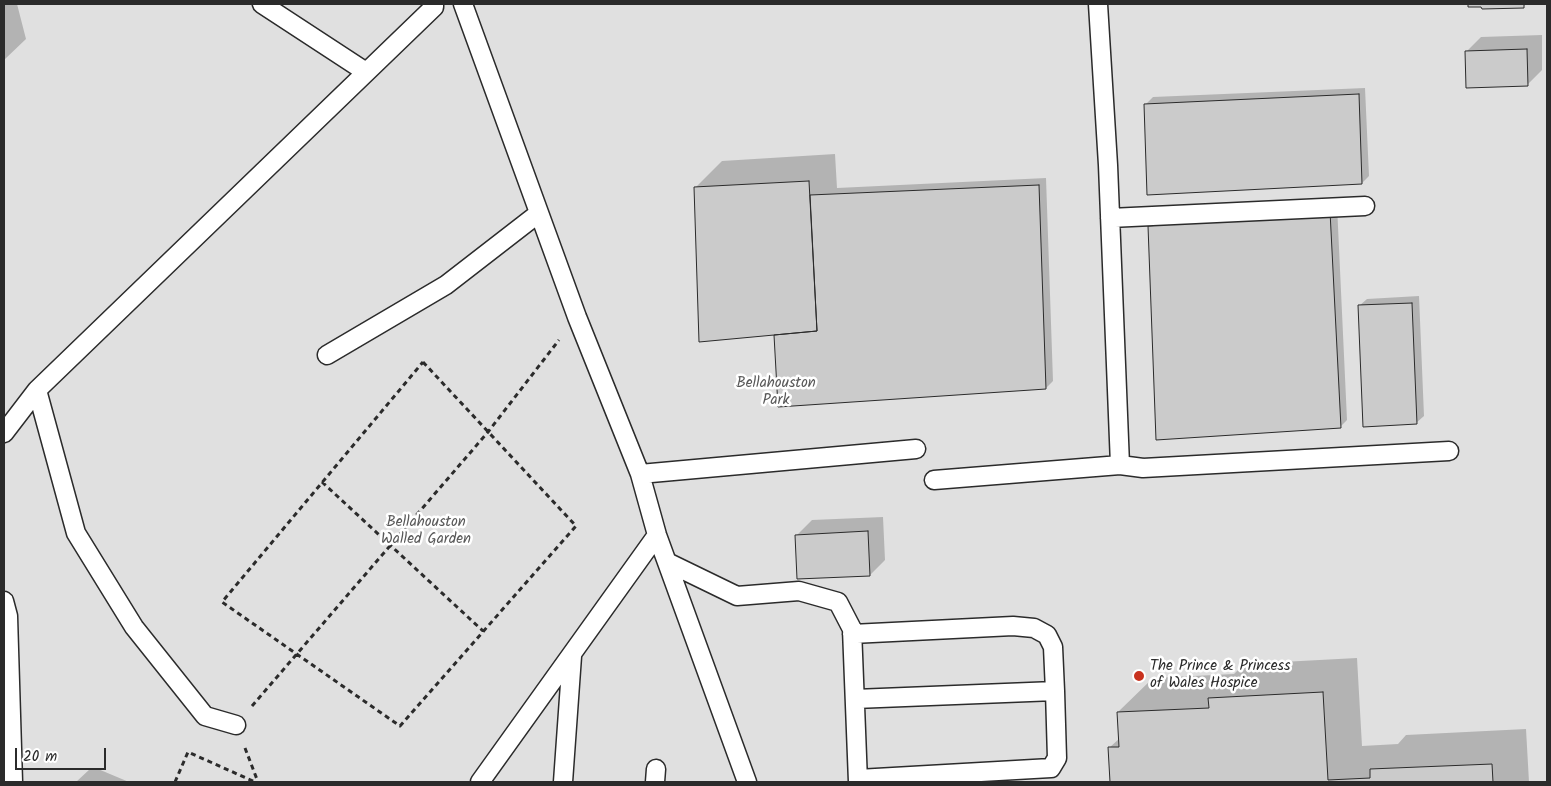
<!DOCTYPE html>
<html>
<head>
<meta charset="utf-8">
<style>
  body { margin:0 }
  #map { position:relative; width:1551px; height:786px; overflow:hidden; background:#fff; font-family:Kalam,sans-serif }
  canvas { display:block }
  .frame { position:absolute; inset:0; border:5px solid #2b2b2b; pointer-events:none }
  .scale { position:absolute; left:15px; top:748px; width:91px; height:22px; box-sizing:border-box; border:2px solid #2b2b2b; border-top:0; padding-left:6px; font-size:15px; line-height:18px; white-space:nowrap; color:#2b2b2b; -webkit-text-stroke:4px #fff; paint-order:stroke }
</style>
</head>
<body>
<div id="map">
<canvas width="1551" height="786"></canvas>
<div class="frame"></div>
<div class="scale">20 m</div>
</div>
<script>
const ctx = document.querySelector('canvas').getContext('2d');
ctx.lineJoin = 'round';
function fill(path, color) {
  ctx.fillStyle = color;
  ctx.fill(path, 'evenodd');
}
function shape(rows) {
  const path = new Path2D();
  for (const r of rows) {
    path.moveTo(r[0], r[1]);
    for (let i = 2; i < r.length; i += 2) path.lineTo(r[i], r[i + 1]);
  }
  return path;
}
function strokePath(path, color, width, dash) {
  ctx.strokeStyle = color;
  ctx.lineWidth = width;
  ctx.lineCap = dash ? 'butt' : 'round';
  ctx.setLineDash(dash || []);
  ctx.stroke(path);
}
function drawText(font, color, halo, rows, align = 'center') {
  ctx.font = font + ' Kalam,sans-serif';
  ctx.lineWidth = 5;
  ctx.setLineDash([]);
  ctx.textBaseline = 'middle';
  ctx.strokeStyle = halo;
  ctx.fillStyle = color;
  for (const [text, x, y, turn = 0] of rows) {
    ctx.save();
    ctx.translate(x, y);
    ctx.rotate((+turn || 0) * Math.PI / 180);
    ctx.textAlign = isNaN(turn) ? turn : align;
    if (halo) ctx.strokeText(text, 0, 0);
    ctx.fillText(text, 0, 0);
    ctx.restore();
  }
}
fill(shape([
  [4,4,1547,4,1547,782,4,782]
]), '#e0e0e0');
fill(shape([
  [4,4,17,4,26,39,4,60],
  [1469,4,1526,4,1523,7,1469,6],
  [1542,35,1542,70,1527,85,1466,52,1481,37],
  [1365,88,1369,176,1362,183,1146,104,1153,97],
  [835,154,837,188,1046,178,1053,381,1046,388,775,336,695,188,722,161],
  [1337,205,1347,420,1340,427,1149,226,1156,219],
  [1419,296,1424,416,1416,423,1359,306,1367,299],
  [883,517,885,560,870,575,797,535,812,520],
  [1357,658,1362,746,1398,744,1406,735,1526,729,1529,782,1111,782,1109,748,1120,738,1118,712,1153,678,1234,674,1244,664],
  [90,769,98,769,129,782,76,782]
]), '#0003');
const building = shape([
  [1468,4,1524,4,1524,8,1482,9,1481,7,1468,7,1468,4],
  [1527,49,1528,86,1466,88,1465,51,1527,49],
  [1359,94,1362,184,1147,195,1144,104,1359,94],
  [809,181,817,331,699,342,694,187,809,181],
  [1039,185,1046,389,778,407,774,335,817,331,810,195,1039,185],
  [1330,211,1341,428,1156,440,1148,226,1330,211],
  [1412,303,1417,424,1363,427,1358,305,1412,303],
  [868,531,870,576,797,579,795,535,868,531],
  [1323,692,1328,780,1370,778,1370,769,1492,764,1493,782,1110,782,1108,747,1119,747,1117,712,1209,708,1208,698,1323,692]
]);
fill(building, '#cbcbcb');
strokePath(building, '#2b2b2b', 1);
const service = shape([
  [262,4,366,72],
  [463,4,577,317,640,474,657,535,747,782],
  [1110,218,1365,206],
  [327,355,446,285,539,213],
  [4,433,37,390],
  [1120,465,1143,468,1449,451],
  [640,474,916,449],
  [934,480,1120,465,1108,165,1098,4],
  [667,562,737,596,799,591,838,602,852,629,858,782],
  [4,601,8,616,13,782],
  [852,634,1013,626,1034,628,1047,635,1053,647,1055,691,1057,758,1051,768,858,779],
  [855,699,1055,691],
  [236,725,205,716,134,627,76,533,37,390,434,7,434,4],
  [480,782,657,535],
  [563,782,572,656],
  [655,782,656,769]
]);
strokePath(service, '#2b2b2b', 21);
strokePath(shape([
  [423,362,576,526,400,726,222,602,423,362],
  [322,482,483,631],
  [252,706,488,432,559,340],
  [245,748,258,782],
  [175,782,188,752,255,782]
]), '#2b2b2b', 3, [5, 4]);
strokePath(service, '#fff', 18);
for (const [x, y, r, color] of [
  [1139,676,6,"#c8321e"]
]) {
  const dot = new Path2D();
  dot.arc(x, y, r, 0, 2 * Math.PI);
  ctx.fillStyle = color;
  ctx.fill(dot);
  strokePath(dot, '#fff', 2);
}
drawText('15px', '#585858', '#fff', [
  ["Bellahouston",776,384],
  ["Park",776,401],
  ["Bellahouston",426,523],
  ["Walled Garden",426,540]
]);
drawText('15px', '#2b2b2b', '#fff', [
  ["The Prince & Princess",1150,667],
  ["of Wales Hospice",1150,684]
], 'left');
</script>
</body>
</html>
